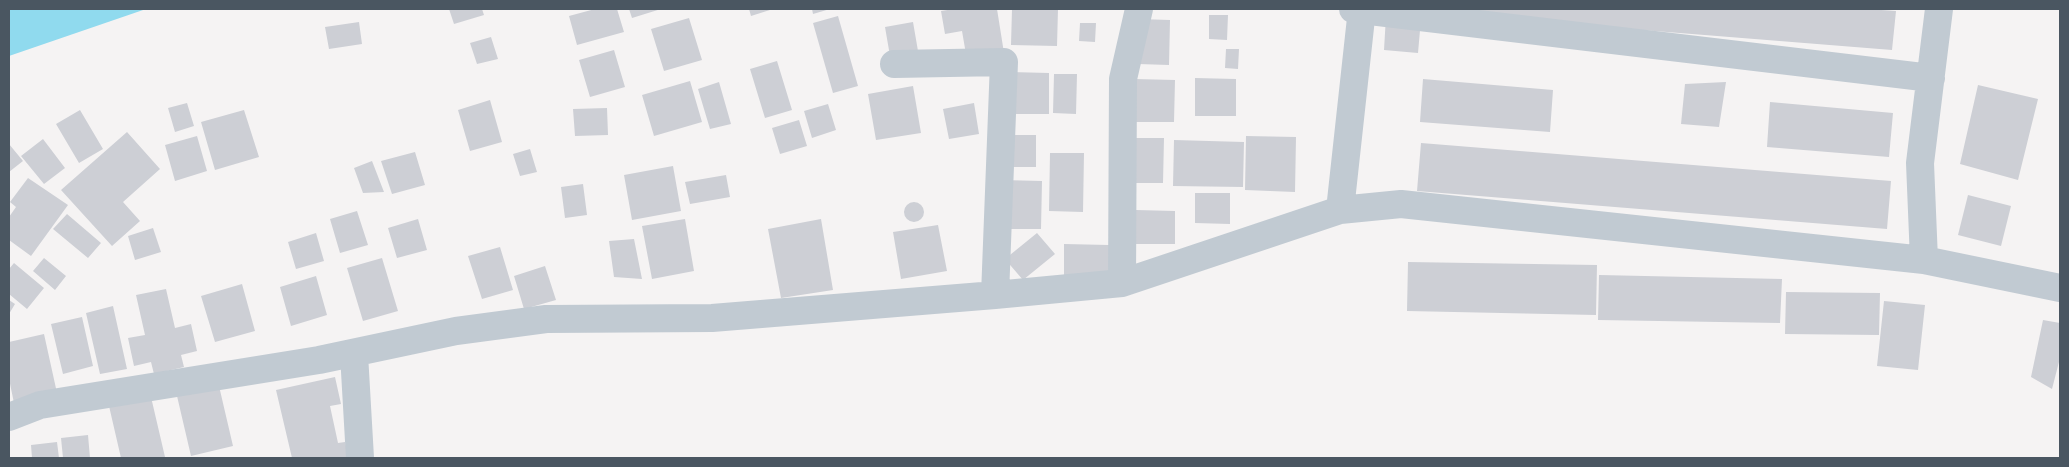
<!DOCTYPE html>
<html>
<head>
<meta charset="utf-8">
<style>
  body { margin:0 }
  #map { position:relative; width:2069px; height:467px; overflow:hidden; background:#f5f3f3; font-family:Signika,sans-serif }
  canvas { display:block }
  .frame { position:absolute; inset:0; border:10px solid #4a5661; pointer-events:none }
</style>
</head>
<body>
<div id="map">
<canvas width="2069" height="467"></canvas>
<div class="frame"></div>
</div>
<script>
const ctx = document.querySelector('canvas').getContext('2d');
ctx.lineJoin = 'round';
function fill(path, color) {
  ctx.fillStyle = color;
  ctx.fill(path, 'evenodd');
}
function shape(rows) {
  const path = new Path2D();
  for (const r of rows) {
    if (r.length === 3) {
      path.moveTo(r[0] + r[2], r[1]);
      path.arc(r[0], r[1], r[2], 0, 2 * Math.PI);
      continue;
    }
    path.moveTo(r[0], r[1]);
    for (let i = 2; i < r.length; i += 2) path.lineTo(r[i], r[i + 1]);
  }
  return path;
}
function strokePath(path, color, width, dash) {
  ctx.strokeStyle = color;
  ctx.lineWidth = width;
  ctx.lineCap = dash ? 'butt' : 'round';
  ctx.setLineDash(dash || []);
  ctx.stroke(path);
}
fill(shape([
  [9,9,146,9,9,56]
]), '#90daee');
fill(shape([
  [449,9,482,9,484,15,454,24],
  [595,9,617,9,624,32,577,45,569,16],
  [629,9,661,9,632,18],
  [749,9,773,9,751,16],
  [812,9,830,9,813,14],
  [954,9,997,9,1004,53,967,60,962,31,945,34,941,11],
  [1012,9,1058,9,1057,46,1011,45],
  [1428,9,1867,9,1896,11,1892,50,1642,30],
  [1209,15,1228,15,1227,40,1209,39],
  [838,16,858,86,833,93,813,23],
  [1386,16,1421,19,1418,53,1384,50],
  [689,18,702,60,664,71,651,29],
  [1138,19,1170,20,1169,65,1138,64],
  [359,22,362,44,329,49,325,27],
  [913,22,918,51,890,56,885,27],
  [1080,23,1096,23,1095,42,1079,41],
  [491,37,498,59,477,64,470,43],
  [1226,49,1239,49,1238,69,1225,68],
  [614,50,625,87,590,97,579,60],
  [777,61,792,110,765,118,750,69],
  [1010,72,1049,73,1049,114,1010,114],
  [1054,74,1077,74,1076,114,1053,113],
  [1195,78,1236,79,1236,116,1195,116],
  [1134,79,1175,80,1174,122,1134,122],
  [1423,79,1553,90,1550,132,1420,122],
  [690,81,702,122,654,136,642,95],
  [719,82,731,124,710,129,698,89],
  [1726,82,1719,127,1681,124,1685,84],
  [1978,85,2038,99,2018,180,1960,164],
  [913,86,921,133,876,140,868,94],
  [490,100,502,142,470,151,458,110],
  [1770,102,1893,113,1889,157,1767,147],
  [187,103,194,126,175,132,168,108],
  [974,103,979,134,949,139,943,109],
  [828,104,836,130,812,138,804,111],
  [607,108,608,135,575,136,573,109],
  [80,110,103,149,79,163,56,124],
  [244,110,259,157,215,170,201,122],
  [799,120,807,146,780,154,772,128],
  [127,132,160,169,123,202,140,221,112,246,61,190],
  [1008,135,1036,135,1036,167,1007,167],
  [197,136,207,171,175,181,165,145],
  [1246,136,1296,137,1295,192,1245,190],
  [1132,138,1164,138,1163,183,1130,183],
  [43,139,65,168,44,184,21,156],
  [1174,140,1244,142,1243,187,1173,186],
  [1421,143,1891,181,1887,229,1417,191],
  [9,144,23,161,9,172],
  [530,149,537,172,520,176,513,154],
  [415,152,425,185,392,194,381,161],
  [1050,153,1084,153,1083,212,1049,211],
  [372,161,384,192,363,193,354,168],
  [673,166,681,211,632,220,624,175],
  [726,175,730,197,690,204,685,182],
  [28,178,68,205,31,256,9,240,9,217,16,207,10,202],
  [1002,180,1042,181,1041,229,1000,229],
  [583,184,587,215,565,218,561,187],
  [1195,193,1230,193,1230,224,1195,223],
  [1968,195,2011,206,2001,246,1958,235],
  [914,212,10],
  [1136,210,1175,211,1175,244,1135,244],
  [357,211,368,245,340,253,330,219],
  [67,214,101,243,88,258,53,229],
  [418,219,427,250,397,258,388,228],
  [685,219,694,271,652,279,642,226],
  [821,219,833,290,781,298,768,229],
  [938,225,947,271,901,279,893,232],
  [153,228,161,252,135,260,128,236],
  [316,233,324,261,296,269,288,242],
  [1037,233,1055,254,1023,280,1005,259],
  [634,239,642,279,614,277,609,241],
  [1064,244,1109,245,1109,276,1064,275],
  [500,247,513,290,482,299,468,256],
  [44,258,66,276,55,290,33,271],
  [382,258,398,311,363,321,347,268],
  [1408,262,1597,265,1596,315,1407,311],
  [14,263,44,288,27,309,9,294,9,269],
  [545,266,556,300,524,309,514,276],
  [1599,275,1782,279,1780,323,1598,320],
  [316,276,327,315,291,326,280,287],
  [242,284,255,331,215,342,201,296],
  [166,289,175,328,191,324,197,351,181,355,184,367,154,374,151,362,134,366,128,338,145,335,136,295],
  [1786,292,1880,293,1879,335,1785,334],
  [9,300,15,304,9,314],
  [1884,301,1925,305,1918,370,1877,366],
  [113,306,127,369,100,374,86,313],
  [82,317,93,366,63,374,51,324],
  [2043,320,2060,323,2060,358,2052,389,2031,377],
  [44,334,57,393,14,403,9,379,9,342],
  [335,377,341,404,330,406,338,443,345,442,349,458,292,458,276,390],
  [219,386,233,446,191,456,177,396],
  [151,397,165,457,121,458,109,406],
  [88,435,90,458,63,458,61,438],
  [57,442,59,458,32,458,31,445]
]), '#cdcfd5');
strokePath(shape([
  [1353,9,1931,78],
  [894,64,1004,62,995,295],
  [1340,210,1362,9],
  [1924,260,1920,163,1939,9],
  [1122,283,1123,79,1139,9],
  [354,354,360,458],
  [9,417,40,405,319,360,456,331,546,319,712,318,995,295,1122,283,1340,210,1401,204,1924,260,2060,288]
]), '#c1cad2', 28);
</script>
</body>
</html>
